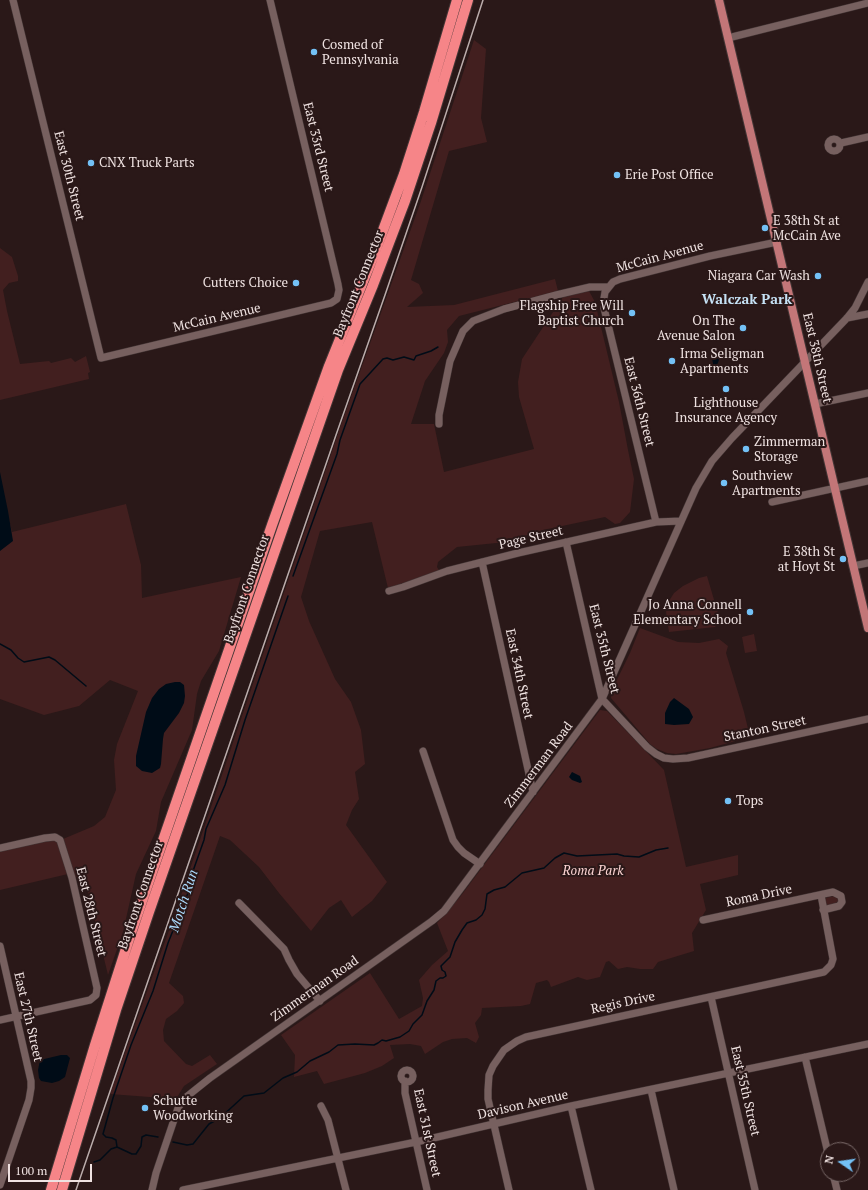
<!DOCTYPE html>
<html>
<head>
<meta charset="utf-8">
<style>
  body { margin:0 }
  #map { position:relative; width:868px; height:1190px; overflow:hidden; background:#2a1818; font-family:"PT Serif",serif }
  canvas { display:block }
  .north { position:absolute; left:820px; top:1142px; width:40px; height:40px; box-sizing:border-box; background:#2a1818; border:1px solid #796968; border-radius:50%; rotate:283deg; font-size:11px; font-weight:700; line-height:16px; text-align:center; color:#efe2e1 }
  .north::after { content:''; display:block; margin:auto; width:14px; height:18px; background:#73c1f6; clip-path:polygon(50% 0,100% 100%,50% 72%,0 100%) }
  .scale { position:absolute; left:8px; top:1164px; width:84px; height:18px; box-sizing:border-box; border:2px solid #efe2e1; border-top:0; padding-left:5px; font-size:12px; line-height:14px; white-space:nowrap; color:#efe2e1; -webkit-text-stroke:3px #2a1818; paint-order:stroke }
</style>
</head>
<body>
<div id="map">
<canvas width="868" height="1190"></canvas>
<div class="north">N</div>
<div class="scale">100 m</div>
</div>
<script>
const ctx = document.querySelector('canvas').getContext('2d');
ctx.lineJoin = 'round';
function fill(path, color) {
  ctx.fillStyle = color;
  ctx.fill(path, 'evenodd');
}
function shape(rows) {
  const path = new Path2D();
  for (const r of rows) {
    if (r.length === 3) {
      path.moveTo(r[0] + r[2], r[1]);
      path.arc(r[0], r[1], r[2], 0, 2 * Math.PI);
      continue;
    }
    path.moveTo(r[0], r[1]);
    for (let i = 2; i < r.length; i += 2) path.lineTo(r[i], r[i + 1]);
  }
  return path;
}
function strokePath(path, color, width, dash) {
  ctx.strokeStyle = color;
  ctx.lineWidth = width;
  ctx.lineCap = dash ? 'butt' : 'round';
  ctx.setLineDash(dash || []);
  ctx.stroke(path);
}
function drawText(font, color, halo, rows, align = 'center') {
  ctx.font = font + ' "PT Serif",serif';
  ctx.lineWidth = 4;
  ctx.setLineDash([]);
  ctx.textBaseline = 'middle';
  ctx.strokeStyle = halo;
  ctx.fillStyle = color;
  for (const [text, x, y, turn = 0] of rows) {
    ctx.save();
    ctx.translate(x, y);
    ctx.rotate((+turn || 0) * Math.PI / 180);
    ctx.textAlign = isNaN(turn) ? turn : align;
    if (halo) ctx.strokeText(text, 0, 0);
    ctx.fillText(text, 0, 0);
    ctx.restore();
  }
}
fill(shape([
  [474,40,486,49,481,118,487,142,449,151,411,280,419,284,423,293,407,307,454,305,555,279,558,291,459,316,447,330,448,342,444,353,425,381,411,424,434,424,444,472,534,449,519,397,518,382,522,359,563,297,589,291,595,302,619,402,628,450,634,479,630,512,620,523,615,524,605,517,543,530,506,542,457,547,438,562,437,567,440,572,388,588,372,522,320,531,301,597,309,621,335,679,351,702,361,730,365,764,355,772,359,799,352,810,346,825,387,882,372,901,352,917,341,900,329,908,311,931,279,893,259,867,230,840,220,836,169,983,183,996,184,1003,177,1011,166,1019,163,1030,164,1041,186,1064,192,1066,210,1055,217,1064,184,1086,176,1099,110,1094,171,925,342,422,421,201],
  [0,248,12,257,18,276,18,281,9,283,3,290,7,311,20,364,49,361,51,363,71,358,75,362,86,356,90,372,88,373,89,379,0,400],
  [0,480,12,532,126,504,141,565,142,598,241,577,219,651,201,681,197,694,192,730,161,802,156,831,136,874,123,932,108,975,86,884,82,879,73,876,63,839,94,826,105,817,116,790,114,760,117,744,138,691,110,680,79,706,44,715,0,699],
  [707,576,720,620,715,627,669,632,666,612,669,601,674,593,683,586,699,578],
  [640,628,678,642,699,643,719,639,728,646,726,653,744,712,750,737,710,748,676,754,667,753,657,749,650,744,611,698,612,690,630,653],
  [754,634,757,651,745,653,742,637],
  [600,710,607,711,664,770,686,867,738,855,738,875,700,884,706,910,692,933,694,951,658,962,653,969,640,969,627,967,618,969,609,961,606,962,600,977,587,980,578,977,551,987,549,982,547,980,536,983,530,1004,521,1006,482,1008,481,1015,475,1023,479,1037,476,1043,467,1038,452,1039,443,1042,425,1054,421,1046,410,1044,390,1045,394,1058,382,1066,365,1073,324,1084,317,1071,294,1077,295,1055,281,1035,370,973,399,1019,422,1006,423,998,419,980,432,965,448,951,437,923,460,897],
  [52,840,58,842,68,874,0,890,0,851],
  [834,896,838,899,838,902,826,906,825,898]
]), '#421f1f');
fill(shape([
  [716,351,718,354,719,360,717,365,714,369,711,353],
  [0,472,8,511,13,541,0,551],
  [175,682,180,682,184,685,185,696,184,703,179,713,164,733,163,739,161,764,160,768,152,773,142,771,136,766,136,756,146,712,152,698,159,689,166,684],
  [674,698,689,709,693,717,689,724,674,725,665,724,665,713,670,702],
  [572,772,580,776,582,782,580,783,572,780,569,777],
  [61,1055,67,1055,70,1058,65,1077,59,1081,52,1083,41,1081,39,1078,38,1070,40,1060]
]), '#000c17');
strokePath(shape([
  [293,576,337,454,340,440,360,384,383,359,387,358,393,360,404,357,414,360,416,356,431,351,438,347],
  [0,644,11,650,18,658,24,662,49,657,55,660,86,686],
  [173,1142,187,1145,193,1144,209,1124,220,1118,244,1096,264,1093,283,1078,297,1072,310,1061,329,1052,338,1045,355,1044,374,1045,378,1043,382,1040,386,1041,400,1037,409,1031,413,1024,422,1015,427,1001,434,990,436,981,440,978,443,978,446,976,445,972,442,970,441,966,450,957,455,942,462,930,467,923,476,920,482,915,485,909,487,894,494,890,505,887,522,873,544,868,555,858,564,853,577,856,617,854,624,856,639,857,656,850,668,848],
  [117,1147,116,1140,112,1138,106,1137,103,1134,113,1098,131,1045,153,991,168,943,188,893,193,871,204,840,206,829,225,785,245,720,288,596],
  [117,1147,132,1154,136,1154,141,1146,142,1137,146,1135,158,1137],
  [94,1162,100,1160,111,1149,117,1147]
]), '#000c17', 1.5);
const minor = shape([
  [13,0,101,358,331,303,337,299,339,290,338,284,270,0],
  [728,38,868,3],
  [834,145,6],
  [841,143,868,137],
  [847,318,868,314],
  [815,404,868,393],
  [439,424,439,415,450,361,463,331,473,321,504,309,556,295,590,287,608,287],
  [772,502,868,481],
  [656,522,604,308,604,298,605,292,613,282,620,279,710,256,777,242],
  [566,542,602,699,647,747,656,754,664,758,673,759,688,758,868,719],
  [482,562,533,792],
  [853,566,868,563],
  [389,591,403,587,447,571,518,553,656,522,681,521],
  [423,751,453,840,458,847,464,853,480,864],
  [0,848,45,838,55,837,60,840,72,878,97,988,96,995,90,1000,0,1020],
  [239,903,284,949,289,960,297,974,320,1001],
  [703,920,833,892,841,896,842,902,839,906,823,910],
  [0,946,31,1081,31,1088,29,1100,0,1185],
  [711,997,755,1190],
  [805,1057,828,1153],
  [407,1076,6],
  [405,1081,405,1093,427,1190],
  [651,1090,674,1190],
  [321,1106,328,1120,346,1190],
  [571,1106,591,1190],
  [833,1174,837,1190],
  [152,1190,156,1173,178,1108,185,1098,210,1078,432,921,444,911,602,699,696,488,712,461,732,438,847,318,855,308,868,282],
  [183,1190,416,1142,571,1106,868,1044],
  [509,1190,488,1099,488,1090,489,1075,493,1066,504,1050,517,1041,526,1037,824,972,831,965,833,959,821,895]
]);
const major = shape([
  [719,0,868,628]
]);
const highway = shape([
  [51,1190,95,1045,131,933,272,525,329,366,373,257,404,174,424,112,457,0],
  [62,1190,116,1010,149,912,338,370,373,285,405,201,431,123,468,0]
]);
strokePath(minor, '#433535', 8);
strokePath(major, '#433535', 10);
strokePath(highway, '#433535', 12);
strokePath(minor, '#77605f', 7);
strokePath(major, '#c37678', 8);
strokePath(highway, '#f68588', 10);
strokePath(shape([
  [76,1190,336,435,385,295,422,187,483,0]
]), '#bbadac', 1.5);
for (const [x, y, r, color] of [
  [314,52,4,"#73c1f6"],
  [91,163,4,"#73c1f6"],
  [617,175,4,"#73c1f6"],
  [765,228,4,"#73c1f6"],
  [818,276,4,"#73c1f6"],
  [296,283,4,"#73c1f6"],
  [632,313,4,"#73c1f6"],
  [743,328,4,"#73c1f6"],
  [672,361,4,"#73c1f6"],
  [726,389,4,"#73c1f6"],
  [746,449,4,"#73c1f6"],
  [724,483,4,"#73c1f6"],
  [843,559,4,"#73c1f6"],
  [750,612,4,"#73c1f6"],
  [728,801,4,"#73c1f6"],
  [145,1108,4,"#73c1f6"]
]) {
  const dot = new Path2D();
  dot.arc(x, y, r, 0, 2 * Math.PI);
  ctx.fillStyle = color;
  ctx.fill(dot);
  strokePath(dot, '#2a1818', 1.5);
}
drawText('13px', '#efe2e1', '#2a1818', [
  ["Cosmed of",322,45],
  ["Pennsylvania",322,60],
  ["CNX Truck Parts",99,163],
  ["Erie Post Office",625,175],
  ["E 38th St at",773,221],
  ["McCain Ave",773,236],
  ["Niagara Car Wash",810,276,"right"],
  ["Cutters Choice",288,283,"right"],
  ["Flagship Free Will",624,306,"right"],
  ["Baptist Church",624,321,"right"],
  ["On The",735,321,"right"],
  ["Avenue Salon",735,336,"right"],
  ["Irma Seligman",680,354],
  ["Apartments",680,369],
  ["Lighthouse",726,403,"center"],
  ["Insurance Agency",726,418,"center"],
  ["Zimmerman",754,442],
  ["Storage",754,457],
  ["Southview",732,476],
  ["Apartments",732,491],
  ["E 38th St",835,552,"right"],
  ["at Hoyt St",835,567,"right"],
  ["Jo Anna Connell",742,605,"right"],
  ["Elementary School",742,620,"right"],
  ["Tops",736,801],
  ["Schutte",153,1101],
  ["Woodworking",153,1116]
], 'left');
drawText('13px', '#efe2e1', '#2a1818', [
  ["East 33rd Street",318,147,76],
  ["East 30th Street",69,176,76],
  ["McCain Avenue",660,257,-15],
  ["Bayfront Connector",359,284,-68],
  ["McCain Avenue",217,318,-13],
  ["East 38th Street",817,358,77],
  ["East 36th Street",639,402,76],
  ["Page Street",531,538,-13],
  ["Bayfront Connector",247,589,-71],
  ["East 35th Street",604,649,76],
  ["East 34th Street",519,674,78],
  ["Stanton Street",765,729,-12],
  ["Zimmerman Road",539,765,-53],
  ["Bayfront Connector",141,895,-71],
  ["Roma Drive",759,896,-12],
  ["East 28th Street",91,912,76],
  ["Zimmerman Road",315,989,-35],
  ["Regis Drive",623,1003,-12],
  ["East 27th Street",28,1017,77],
  ["East 35th Street",745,1091,77],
  ["Davison Avenue",523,1105,-13],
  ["East 31st Street",427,1133,78]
]);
drawText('italic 13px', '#fcd4d3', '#2a1818', [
  ["Roma Park",593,871]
]);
drawText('bold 14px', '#c6e2f6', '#2a1818', [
  ["Walczak Park",747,300]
]);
drawText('italic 14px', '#abdafc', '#2a1818', [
  ["Motch Run",184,901,-72]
]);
</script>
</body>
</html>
